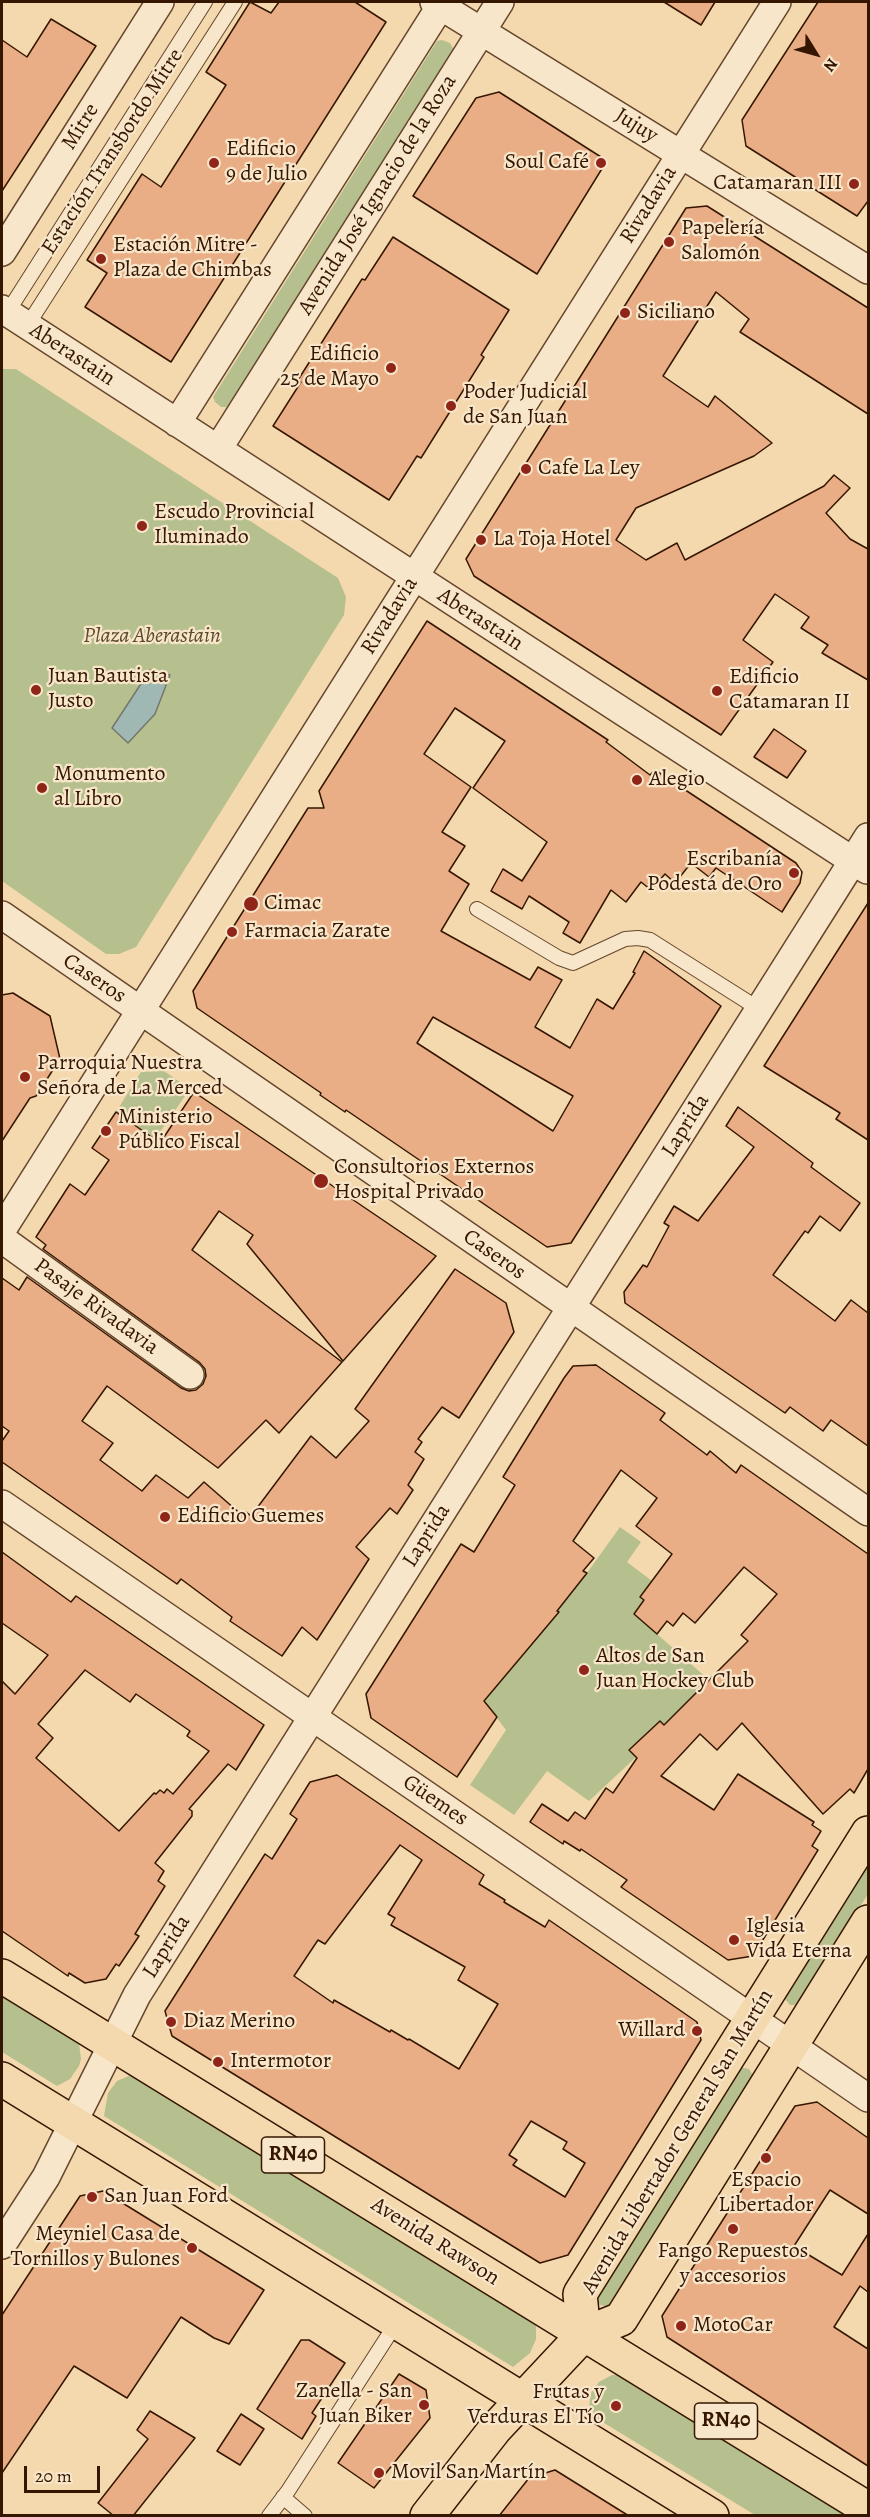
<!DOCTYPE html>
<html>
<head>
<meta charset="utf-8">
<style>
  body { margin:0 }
  #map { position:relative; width:870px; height:2517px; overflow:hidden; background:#f4d8ae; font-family:Alegreya,serif }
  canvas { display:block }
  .frame { position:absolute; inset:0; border:3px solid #351600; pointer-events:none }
  .north { position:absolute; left:786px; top:24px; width:60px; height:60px; -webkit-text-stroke:4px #f8e6ca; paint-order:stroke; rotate:127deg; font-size:16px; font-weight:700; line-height:24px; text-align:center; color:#351600 }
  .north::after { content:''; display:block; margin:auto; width:21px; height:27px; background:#351600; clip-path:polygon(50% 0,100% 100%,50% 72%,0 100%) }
  .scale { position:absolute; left:24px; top:2466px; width:76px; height:27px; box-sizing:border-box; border:3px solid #351600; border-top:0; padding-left:8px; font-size:18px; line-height:21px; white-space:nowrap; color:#351600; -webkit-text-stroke:4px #f8e6ca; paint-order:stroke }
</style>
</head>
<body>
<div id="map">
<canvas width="870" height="2517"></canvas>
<div class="frame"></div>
<div class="north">N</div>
<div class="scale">20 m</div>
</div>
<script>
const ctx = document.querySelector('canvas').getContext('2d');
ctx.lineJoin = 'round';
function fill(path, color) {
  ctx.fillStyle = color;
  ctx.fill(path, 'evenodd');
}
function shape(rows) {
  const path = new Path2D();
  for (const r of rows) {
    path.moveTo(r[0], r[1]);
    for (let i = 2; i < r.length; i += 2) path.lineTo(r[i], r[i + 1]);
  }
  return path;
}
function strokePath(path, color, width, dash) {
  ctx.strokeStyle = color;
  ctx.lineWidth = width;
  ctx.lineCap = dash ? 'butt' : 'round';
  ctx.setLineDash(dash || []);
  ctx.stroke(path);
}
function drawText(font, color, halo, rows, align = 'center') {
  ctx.font = font + ' Alegreya,serif';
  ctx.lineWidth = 4.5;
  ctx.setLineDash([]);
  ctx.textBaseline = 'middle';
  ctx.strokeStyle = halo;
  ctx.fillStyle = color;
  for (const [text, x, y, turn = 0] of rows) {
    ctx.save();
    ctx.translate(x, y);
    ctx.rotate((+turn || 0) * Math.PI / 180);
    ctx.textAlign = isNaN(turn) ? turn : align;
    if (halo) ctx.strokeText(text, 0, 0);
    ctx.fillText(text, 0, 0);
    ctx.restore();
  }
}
fill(shape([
  [442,40,450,43,454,50,230,407,221,407,215,402,213,397,437,41],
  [2,369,16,369,338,578,346,597,344,615,136,947,119,954,106,954,2,881],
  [164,1071,190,1089,155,1139,116,1112,141,1072],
  [620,1527,641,1542,627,1562,652,1581,640,1597,669,1619,657,1634,709,1680,678,1711,681,1715,589,1801,547,1771,514,1815,470,1785,506,1730,465,1676,583,1571,587,1573],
  [868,1859,868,1894,799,2005,790,2005,784,1998],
  [2,1995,79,2043,81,2059,79,2066,70,2079,57,2086,2,2052],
  [739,2067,749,2069,754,2077,611,2307,600,2305,596,2297],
  [131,2075,536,2324,536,2339,530,2353,513,2367,104,2116,108,2093,117,2081],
  [612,2375,619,2375,849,2515,755,2515,591,2415,589,2408,591,2393,599,2382]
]), '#b6c08e');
const water = shape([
  [150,670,170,675,155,714,128,743,112,728,150,670]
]);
fill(water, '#9fb8b4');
strokePath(water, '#75776c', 1.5);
const building = shape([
  [250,2,271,13,279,2,355,2,386,22,171,362,85,307,107,273,87,260,142,174,161,187,226,85,206,72,250,2],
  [664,2,715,2,701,25,664,2],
  [818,2,868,2,868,201,857,216,746,146,742,120,818,2],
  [51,19,96,46,2,191,2,40,27,57,51,19],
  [499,92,601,157,603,167,537,274,413,196,476,98,499,92],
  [707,206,868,308,868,414,740,332,749,319,716,292,663,376,708,407,715,396,772,443,754,456,636,508,616,540,646,560,677,543,685,560,824,486,834,475,850,488,826,513,850,539,868,549,868,680,822,653,828,645,801,628,809,617,775,594,743,640,773,662,721,735,474,576,466,559,686,208,707,206],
  [393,237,509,310,481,355,484,357,421,458,417,456,389,500,273,426,301,382,298,380,362,279,365,280,393,237],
  [427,621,608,740,606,742,650,775,655,770,796,863,802,872,800,883,782,912,716,868,709,877,691,863,675,883,665,874,651,890,641,882,626,902,611,890,580,943,563,933,569,922,529,896,522,909,491,891,503,869,522,881,547,842,473,788,505,741,455,708,424,754,471,787,442,832,465,846,449,871,469,884,441,931,530,980,538,967,562,980,535,1027,570,1048,597,999,613,1009,635,973,633,972,644,951,721,1006,571,1243,547,1247,346,1110,345,1112,320,1095,321,1093,197,1008,193,991,308,808,324,808,319,791,427,621],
  [433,1017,573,1096,553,1131,417,1043,433,1017],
  [774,729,806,751,787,778,754,757,774,729],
  [868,903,868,1140,836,1119,840,1113,764,1066,868,903],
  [13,993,50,1016,60,1059,36,1096,30,1098,2,1141,2,995,13,993],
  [194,1092,436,1256,343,1361,247,1244,253,1235,219,1211,192,1250,342,1362,279,1433,266,1420,218,1468,107,1386,82,1421,113,1443,100,1460,142,1491,156,1475,188,1498,204,1482,243,1516,246,1512,251,1516,311,1436,336,1458,369,1421,355,1409,455,1269,506,1303,514,1332,459,1418,442,1407,418,1439,422,1442,415,1452,424,1459,408,1485,413,1490,397,1514,390,1508,356,1547,369,1559,317,1640,302,1627,282,1656,230,1621,232,1617,181,1579,177,1584,2,1462,2,1441,9,1431,2,1426,2,1278,19,1290,27,1277,181,1388,189,1391,196,1390,203,1384,206,1376,205,1369,199,1362,43,1249,46,1245,36,1237,70,1184,85,1195,109,1160,92,1148,116,1112,160,1143,194,1092],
  [738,1107,813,1163,811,1167,860,1203,840,1231,820,1216,808,1233,805,1231,773,1275,835,1321,851,1300,868,1313,868,1446,831,1420,823,1431,790,1407,785,1413,625,1303,624,1292,643,1265,647,1267,669,1226,664,1223,674,1206,698,1221,754,1147,726,1126,738,1107],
  [596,1365,665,1413,660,1420,707,1455,710,1451,736,1473,741,1465,868,1554,868,1769,854,1793,850,1789,823,1814,742,1723,717,1750,700,1734,661,1776,714,1810,738,1774,814,1822,812,1825,821,1831,812,1846,818,1850,753,1956,728,1960,621,1887,627,1880,581,1849,580,1851,564,1841,563,1844,530,1822,542,1804,568,1821,575,1812,585,1819,606,1788,613,1793,637,1758,629,1750,660,1721,664,1725,748,1641,741,1635,777,1594,744,1567,695,1623,683,1613,673,1626,667,1621,657,1634,634,1614,644,1600,640,1597,672,1554,636,1526,657,1498,621,1470,573,1541,594,1558,583,1571,587,1573,557,1611,559,1612,484,1701,497,1717,457,1777,371,1718,366,1694,461,1544,474,1552,515,1485,503,1477,564,1378,573,1366,596,1365],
  [2,1552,71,1602,76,1596,264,1725,236,1770,228,1764,189,1809,192,1811,192,1816,155,1863,164,1871,158,1881,165,1886,135,1934,139,1936,119,1966,116,1964,106,1979,85,1983,69,1973,68,1976,2,1931,2,1681,15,1694,48,1655,2,1623,2,1552],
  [85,1670,130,1702,136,1694,190,1731,187,1736,209,1751,173,1794,167,1789,164,1793,160,1790,156,1794,154,1793,119,1831,36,1758,53,1738,38,1724,85,1670],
  [337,1775,484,1875,479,1884,505,1900,504,1902,545,1927,549,1920,697,2022,701,2040,568,2255,540,2263,172,2036,165,2011,242,1890,265,1854,272,1859,297,1819,290,1814,310,1782,337,1775],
  [400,1845,422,1860,388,1914,395,1918,391,1925,465,1967,458,1980,498,2004,459,2069,409,2039,408,2040,391,2030,390,2032,334,2000,333,2003,294,1976,318,1940,325,1944,400,1845],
  [531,2121,567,2142,563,2149,585,2163,565,2197,513,2165,517,2160,509,2155,531,2121],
  [817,2102,868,2138,868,2214,830,2190,794,2246,842,2275,868,2234,868,2292,860,2286,834,2327,868,2349,868,2466,667,2337,662,2316,795,2106,817,2102],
  [103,2191,264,2290,229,2344,214,2338,181,2317,127,2398,74,2366,2,2473,2,2315,80,2196,103,2191],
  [301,2340,309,2340,345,2363,312,2413,316,2416,302,2439,257,2409,301,2340],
  [399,2374,426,2390,430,2418,374,2488,338,2463,399,2374],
  [150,2411,195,2438,133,2516,114,2516,98,2503,148,2439,137,2430,150,2411],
  [241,2414,264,2429,240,2465,217,2451,241,2414],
  [555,2470,629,2516,499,2516,529,2478,555,2470]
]);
fill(building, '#eaae87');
strokePath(building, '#351600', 1.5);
const service = shape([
  [7,313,205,2],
  [27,326,235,2],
  [477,909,559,958,573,963,625,939,638,938,650,940,759,1009],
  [283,2497,305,2516],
  [269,2516,288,2491,397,2322]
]);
const minor = shape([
  [434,2,868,270],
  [2,252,160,2],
  [2,309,867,870],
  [177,423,443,2],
  [218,449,500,2],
  [2,915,868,1512],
  [2,1230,777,2],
  [2,1239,190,1375],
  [2,1504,868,2098],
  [2,2245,46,2177,137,1995,868,837]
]);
const primary = shape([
  [2,1976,868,2509],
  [2,2079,712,2516],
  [584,2334,580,2294,868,1833],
  [427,2516,495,2429,584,2334,621,2319,868,1922]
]);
strokePath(service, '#65462c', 16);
strokePath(minor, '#65462c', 30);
strokePath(primary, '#351600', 36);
strokePath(service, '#f8e6ca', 14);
strokePath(minor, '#f8e6ca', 27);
strokePath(primary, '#f4d8ae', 33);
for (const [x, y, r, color] of [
  [214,163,6,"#8f2418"],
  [601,163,6,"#8f2418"],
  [854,184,6,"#8f2418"],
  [669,242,6,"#8f2418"],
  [101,259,6,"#8f2418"],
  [625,313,6,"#8f2418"],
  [391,368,6,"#8f2418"],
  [451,406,6,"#8f2418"],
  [526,469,6,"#8f2418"],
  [142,526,6,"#8f2418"],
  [481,540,6,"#8f2418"],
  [36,690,6,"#8f2418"],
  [717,691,6,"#8f2418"],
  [637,780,6,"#8f2418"],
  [42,788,6,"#8f2418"],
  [794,873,6,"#8f2418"],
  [251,904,8,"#8f2418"],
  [232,932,6,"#8f2418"],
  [25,1077,6,"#8f2418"],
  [106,1131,6,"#8f2418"],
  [321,1181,8,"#8f2418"],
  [165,1517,6,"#8f2418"],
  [584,1670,6,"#8f2418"],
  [734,1940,6,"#8f2418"],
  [171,2022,6,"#8f2418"],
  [697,2031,6,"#8f2418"],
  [218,2062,6,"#8f2418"],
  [766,2158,6,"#8f2418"],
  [92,2197,6,"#8f2418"],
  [733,2229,6,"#8f2418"],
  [192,2248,6,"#8f2418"],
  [681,2326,6,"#8f2418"],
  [424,2405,6,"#8f2418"],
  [616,2406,6,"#8f2418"],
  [379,2473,6,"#8f2418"]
]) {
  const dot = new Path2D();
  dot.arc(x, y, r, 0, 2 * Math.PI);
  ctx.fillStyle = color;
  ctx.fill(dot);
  strokePath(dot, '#f8e6ca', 2);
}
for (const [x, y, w] of [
  [293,2155,63],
  [726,2421,63]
]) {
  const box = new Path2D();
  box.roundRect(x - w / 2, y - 18, w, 36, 4.5);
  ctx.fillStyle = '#f8e6ca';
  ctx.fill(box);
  strokePath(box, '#351600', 1.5);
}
drawText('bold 21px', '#351600', null, [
  ["RN40",293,2155],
  ["RN40",726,2421]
]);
drawText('22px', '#351600', '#f8e6ca', [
  ["Jujuy",636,126,32],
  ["Mitre",81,127,-58],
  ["Estación Transbordo Mitre",113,152,-57],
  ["Avenida José Ignacio de la Roza",378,195,-58],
  ["Rivadavia",649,205,-58],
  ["Aberastain",72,355,33],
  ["Rivadavia",390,616,-58],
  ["Aberastain",480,620,33],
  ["Caseros",94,979,34],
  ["Laprida",686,1126,-58],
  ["Caseros",494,1255,35],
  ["Pasaje Rivadavia",96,1307,36],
  ["Laprida",427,1536,-58],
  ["Güemes",435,1801,34],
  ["Laprida",167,1947,-58],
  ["Avenida Libertador General San Martín",678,2142,-59],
  ["Avenida Rawson",435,2242,32]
]);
drawText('22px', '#351600', '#f8e6ca', [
  ["Edificio",226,150],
  ["9 de Julio",226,175],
  ["Soul Café",589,163,"right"],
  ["Catamaran III",842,184,"right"],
  ["Papelería",681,229],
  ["Salomón",681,254],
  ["Estación Mitre -",113,246],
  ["Plaza de Chimbas",113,271],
  ["Siciliano",637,313],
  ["Edificio",379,355,"right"],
  ["25 de Mayo",379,380,"right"],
  ["Poder Judicial",463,393],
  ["de San Juan",463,418],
  ["Cafe La Ley",538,469],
  ["Escudo Provincial",154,513],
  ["Iluminado",154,538],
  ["La Toja Hotel",493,540],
  ["Juan Bautista",48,677],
  ["Justo",48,702],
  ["Edificio",729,678],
  ["Catamaran II",729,703],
  ["Monumento",54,775],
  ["al Libro",54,800],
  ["Alegio",649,780],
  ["Escribanía",782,860,"right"],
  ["Podestá de Oro",782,885,"right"],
  ["Cimac",264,904],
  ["Farmacia Zarate",244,932],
  ["Parroquia Nuestra",37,1064],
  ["Señora de La Merced",37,1089],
  ["Ministerio",118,1118],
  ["Público Fiscal",118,1143],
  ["Consultorios Externos",334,1168],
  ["Hospital Privado",334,1193],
  ["Edificio Guemes",177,1517],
  ["Altos de San",596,1657],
  ["Juan Hockey Club",596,1682],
  ["Iglesia",746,1927],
  ["Vida Eterna",746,1952],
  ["Diaz Merino",183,2022],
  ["Willard",685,2031,"right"],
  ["Intermotor",230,2062],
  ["Espacio",766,2181,"center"],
  ["Libertador",766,2206,"center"],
  ["San Juan Ford",104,2197],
  ["Meyniel Casa de",180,2235,"right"],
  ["Tornillos y Bulones",180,2260,"right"],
  ["Fango Repuestos",733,2252,"center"],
  ["y accesorios",733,2277,"center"],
  ["MotoCar",693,2326],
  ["Zanella - San",412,2392,"right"],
  ["Juan Biker",412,2417,"right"],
  ["Frutas y",604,2393,"right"],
  ["Verduras El Tío",604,2418,"right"],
  ["Movil San Martín",391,2473]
], 'left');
drawText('italic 22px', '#5c492b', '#f8e6ca', [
  ["Plaza Aberastain",152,637]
]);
</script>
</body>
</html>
